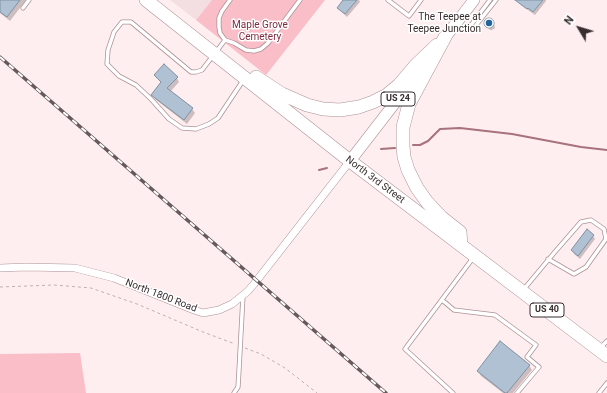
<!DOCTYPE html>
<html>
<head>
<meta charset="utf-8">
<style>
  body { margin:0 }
  #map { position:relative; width:607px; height:393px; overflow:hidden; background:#ffeef0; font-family:Roboto,sans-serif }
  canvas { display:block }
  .north { position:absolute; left:559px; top:8px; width:40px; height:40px; -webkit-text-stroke:3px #fff; paint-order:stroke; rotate:308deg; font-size:11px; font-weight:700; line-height:16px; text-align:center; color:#372c2e }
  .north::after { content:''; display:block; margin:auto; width:14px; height:18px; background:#372c2e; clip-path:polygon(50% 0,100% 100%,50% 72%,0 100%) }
</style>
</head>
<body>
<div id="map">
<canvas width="607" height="393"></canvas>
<div class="north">N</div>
</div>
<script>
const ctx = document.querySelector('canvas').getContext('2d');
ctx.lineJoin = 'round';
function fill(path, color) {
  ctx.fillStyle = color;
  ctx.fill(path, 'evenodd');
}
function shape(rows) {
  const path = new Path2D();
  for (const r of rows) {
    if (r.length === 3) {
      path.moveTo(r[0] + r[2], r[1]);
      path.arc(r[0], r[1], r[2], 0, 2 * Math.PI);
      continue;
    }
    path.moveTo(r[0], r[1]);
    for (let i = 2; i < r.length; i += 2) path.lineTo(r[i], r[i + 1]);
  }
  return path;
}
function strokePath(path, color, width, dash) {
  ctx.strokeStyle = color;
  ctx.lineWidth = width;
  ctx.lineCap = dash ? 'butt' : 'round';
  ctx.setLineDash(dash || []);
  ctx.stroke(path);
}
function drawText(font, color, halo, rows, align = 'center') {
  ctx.font = font + ' Roboto,sans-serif';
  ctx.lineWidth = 3;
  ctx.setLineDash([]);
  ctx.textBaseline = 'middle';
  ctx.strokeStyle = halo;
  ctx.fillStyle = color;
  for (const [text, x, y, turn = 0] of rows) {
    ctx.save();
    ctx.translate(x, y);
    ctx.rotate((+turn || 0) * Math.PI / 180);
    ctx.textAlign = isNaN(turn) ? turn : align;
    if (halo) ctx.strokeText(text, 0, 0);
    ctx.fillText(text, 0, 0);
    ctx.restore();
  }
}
fill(shape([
  [170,0,212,0,196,20]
]), '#f3dee1');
fill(shape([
  [212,0,325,0,266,75,196,20],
  [80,353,86,393,0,393,0,354]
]), '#f9bec7');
fill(shape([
  [0,0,26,0,10,21,0,13],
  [344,0,359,0,360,2,347,17,338,8],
  [520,0,546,0,546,1,535,15,521,5,519,2],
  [490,19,494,23,495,28,492,30,490,30,485,24,488,20],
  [155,75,177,78,179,82,170,92,192,109,195,113,187,124,155,99,153,95,162,83],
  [593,236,595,239,580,259,574,254,572,250],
  [529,365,532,370,513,393,503,393,481,376,478,371]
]), '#0003');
strokePath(shape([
  [413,145,420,145,428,141,440,129,460,128,512,134,581,147,607,150],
  [381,149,395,148],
  [319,170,327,168]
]), '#a7727b', 2);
const building = shape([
  [0,0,20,0,7,17,0,12,0,0],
  [343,0,357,0,345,14,337,8,343,0],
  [515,0,543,0,533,12,528,8,527,9,515,0],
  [489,23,5],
  [164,64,178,77,167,88,193,108,184,120,151,95,161,82,154,75,164,64],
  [587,229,594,235,578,256,571,250,587,229],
  [500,341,530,365,507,393,505,393,477,371,500,341]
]);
fill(building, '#afc1d2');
strokePath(building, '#8091a1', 1);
const lane = shape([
  [230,0,222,11,219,18,219,27,220,33,225,40,234,43,246,50,254,51,261,49,268,43,300,0],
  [388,0,409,16,421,0],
  [23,8,29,0],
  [456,27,473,29,496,0],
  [468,29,490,0],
  [216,52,225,40],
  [212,57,202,70,196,72,191,72,131,22,122,22,114,32,108,50,107,64,119,76,136,85,151,99,169,119,182,128,196,129,209,124,218,118,244,79],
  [524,289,554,253,581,222,591,220,604,229,606,239,586,267,574,274,548,259],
  [442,300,454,310,495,315,536,345,527,357,539,367,517,393],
  [601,347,607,341],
  [234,393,238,387,239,370,243,296],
  [453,393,405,349,473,258],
  [599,393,607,383]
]);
const street = shape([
  [0,268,26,267,75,268,114,278,194,310,203,313,219,310,232,304,248,291,254,284,350,161]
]);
const primary = shape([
  [440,44,474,0],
  [350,161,425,64]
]);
const highway = shape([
  [146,0,350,161,607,356],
  [445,37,409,104,403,127,403,146,404,157,408,170,417,188,427,202,441,217,460,232,461,245],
  [256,77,282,94,307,105,323,109,340,110,359,107,373,102,387,95,399,85,416,65,437,45]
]);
strokePath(lane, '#ab9295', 5);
strokePath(street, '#ab9295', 8);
strokePath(primary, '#ab9295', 12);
strokePath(highway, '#ab9295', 14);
strokePath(shape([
  [0,287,54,285,91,288,137,304,203,332,235,344],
  [245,348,261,354,285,368,317,393]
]), '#beafb1', 1, [3, 3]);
strokePath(lane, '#fff', 3.5);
strokePath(street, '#fff', 7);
strokePath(primary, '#fff', 11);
strokePath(highway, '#fff', 13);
const rail = shape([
  [0,57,386,393]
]);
strokePath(rail, '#675a5c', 3.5);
strokePath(rail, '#fff', 2, [6]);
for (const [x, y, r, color] of [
  [489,23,4,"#23659a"]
]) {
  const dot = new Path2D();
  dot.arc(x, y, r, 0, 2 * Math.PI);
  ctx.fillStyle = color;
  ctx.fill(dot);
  strokePath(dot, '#fff', 1.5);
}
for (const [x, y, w] of [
  [398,99,34],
  [547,310,34]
]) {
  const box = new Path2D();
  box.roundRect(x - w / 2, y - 7, w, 14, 3);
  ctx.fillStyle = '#fff';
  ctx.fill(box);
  strokePath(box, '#372c2e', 1);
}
drawText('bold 9px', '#372c2e', null, [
  ["US 24",398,99],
  ["US 40",547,310]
]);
drawText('10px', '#372c2e', '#fff', [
  ["The Teepee at",481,17],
  ["Teepee Junction",481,29]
], 'right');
drawText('10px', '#7e2a3f', '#fff', [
  ["Maple Grove",260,25],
  ["Cemetery",260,37]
]);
drawText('10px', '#372c2e', '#fff', [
  ["North 3rd Street",375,180,37],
  ["North 1800 Road",161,296,21]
]);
</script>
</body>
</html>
